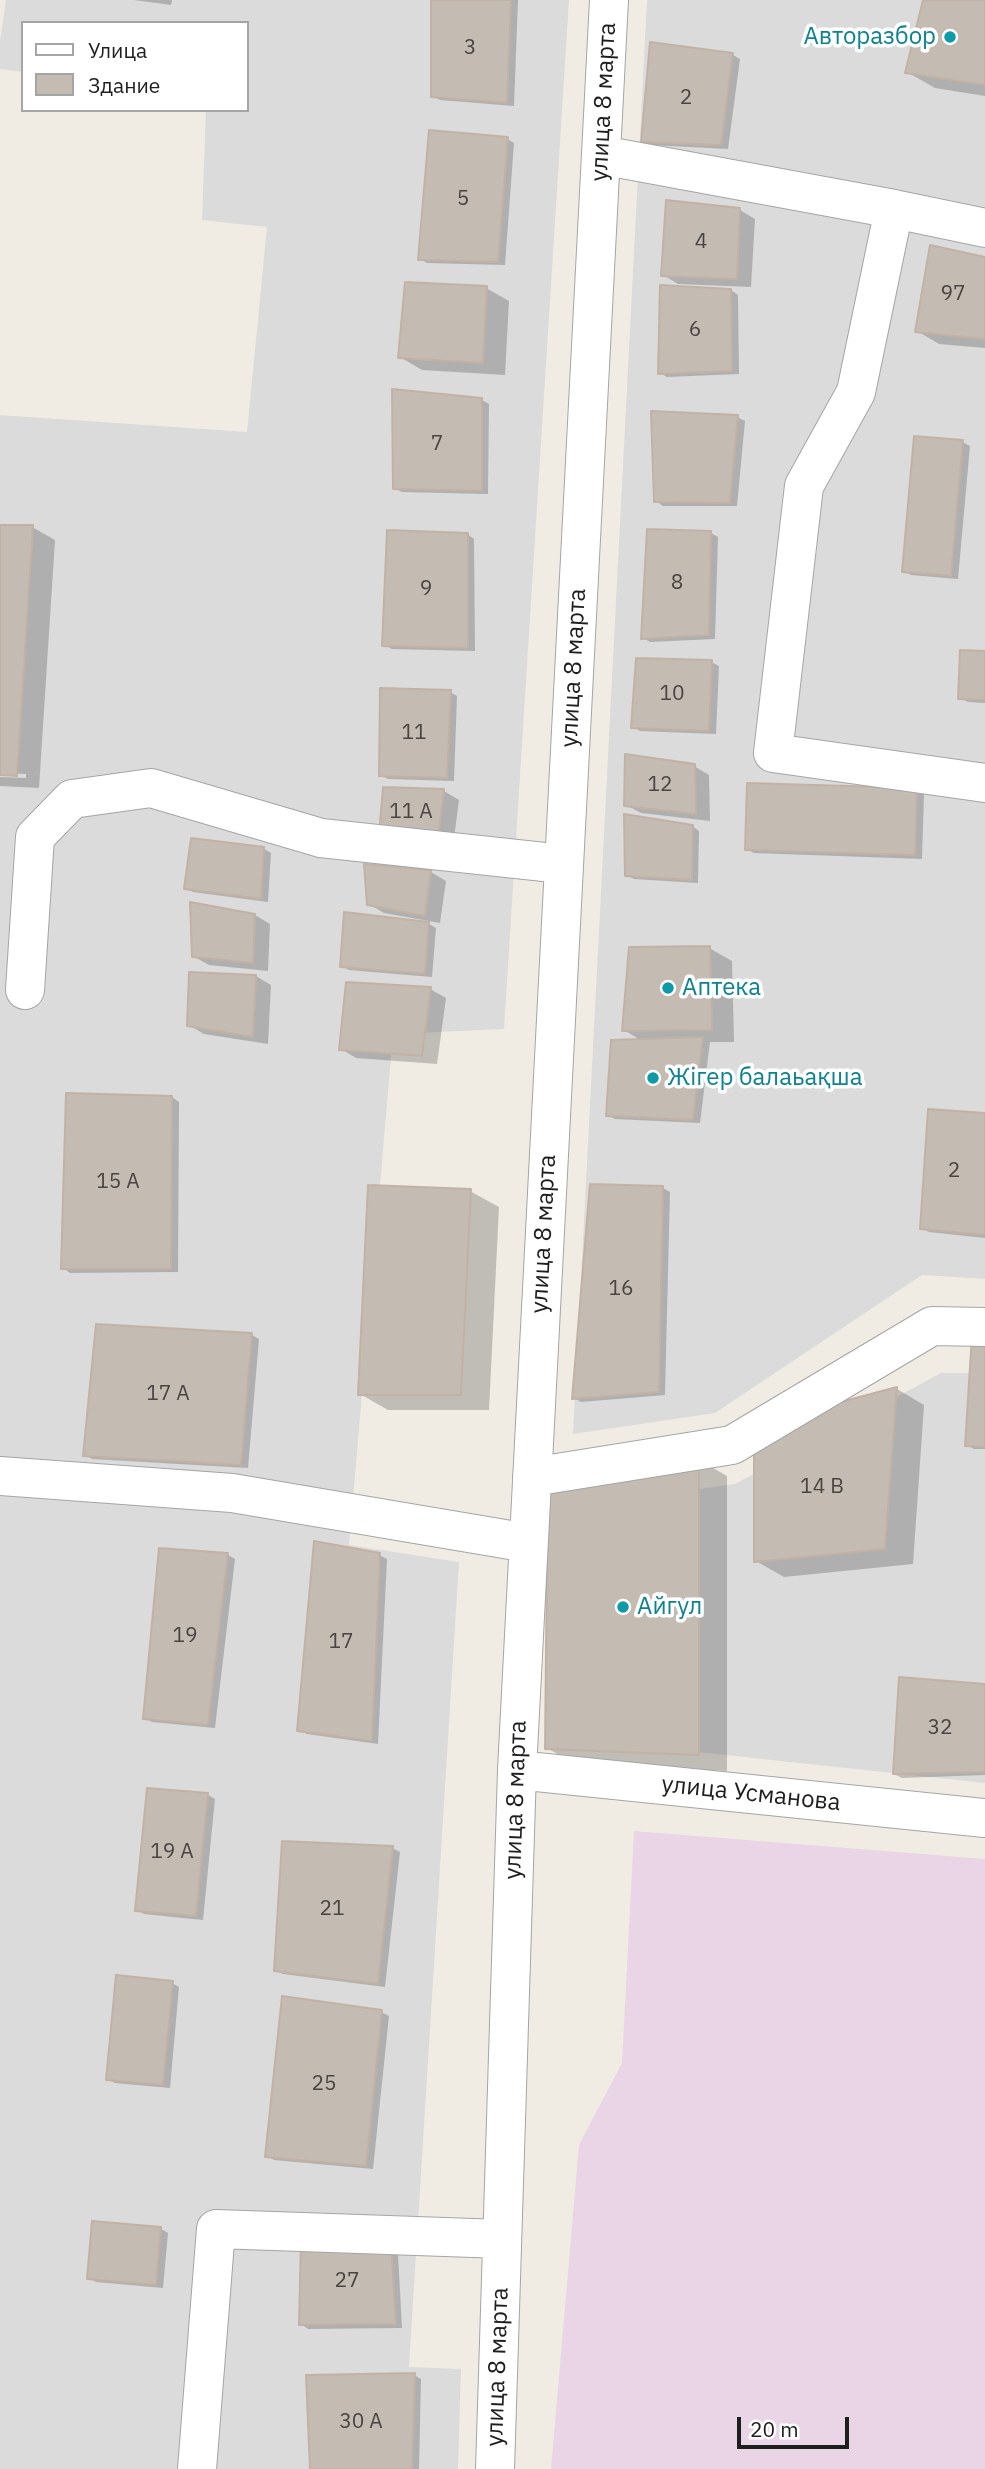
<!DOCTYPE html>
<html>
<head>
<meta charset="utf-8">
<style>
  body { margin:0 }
  #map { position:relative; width:985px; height:2469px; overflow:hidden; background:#f0ece4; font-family:"IBM Plex Sans",sans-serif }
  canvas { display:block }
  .legend { position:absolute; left:21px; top:21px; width:228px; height:91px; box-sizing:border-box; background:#fff; border:2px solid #a5a5a5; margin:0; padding:9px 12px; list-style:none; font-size:21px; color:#1e1e1e }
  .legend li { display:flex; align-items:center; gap:14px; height:35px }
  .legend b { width:35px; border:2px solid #a5a5a5 }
  .scale { position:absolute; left:737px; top:2417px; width:112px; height:32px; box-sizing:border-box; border:4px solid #1e1e1e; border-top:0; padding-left:9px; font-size:21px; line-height:24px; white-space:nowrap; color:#1e1e1e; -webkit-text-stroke:5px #fff; paint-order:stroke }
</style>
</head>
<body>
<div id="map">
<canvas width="985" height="2469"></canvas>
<ul class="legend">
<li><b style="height:9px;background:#fff"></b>Улица</li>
<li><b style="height:19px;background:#c4bbb3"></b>Здание</li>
</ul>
<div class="scale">20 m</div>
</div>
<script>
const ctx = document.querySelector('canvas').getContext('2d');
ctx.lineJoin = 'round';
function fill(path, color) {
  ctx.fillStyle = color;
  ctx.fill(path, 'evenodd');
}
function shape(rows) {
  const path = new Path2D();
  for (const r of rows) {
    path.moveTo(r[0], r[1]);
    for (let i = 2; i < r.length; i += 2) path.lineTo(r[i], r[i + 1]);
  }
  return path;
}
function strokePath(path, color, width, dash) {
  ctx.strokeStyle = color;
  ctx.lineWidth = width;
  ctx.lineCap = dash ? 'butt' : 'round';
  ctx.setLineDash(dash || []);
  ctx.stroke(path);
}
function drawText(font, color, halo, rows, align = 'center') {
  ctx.font = font + ' "IBM Plex Sans",sans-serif';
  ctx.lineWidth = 7;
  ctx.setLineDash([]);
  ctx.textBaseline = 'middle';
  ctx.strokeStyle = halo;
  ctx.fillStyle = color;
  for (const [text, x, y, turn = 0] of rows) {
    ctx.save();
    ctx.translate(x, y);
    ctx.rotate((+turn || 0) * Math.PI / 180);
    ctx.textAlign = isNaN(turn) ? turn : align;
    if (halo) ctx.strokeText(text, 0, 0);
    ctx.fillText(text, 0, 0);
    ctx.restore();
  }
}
fill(shape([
  [6,0,569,0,504,1029,393,1034,349,1545,459,1562,409,2367,461,2369,458,2469,0,2469,0,415,247,432,267,227,202,220,206,110,247,110,247,23,23,23,23,72,0,69,0,41],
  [647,0,985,0,985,1279,922,1275,715,1413,573,1434],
  [941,1373,985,1373,985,1783,549,1736,584,1505,735,1484]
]), '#dcdbdb');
fill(shape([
  [634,1831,985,1859,985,2469,551,2469,579,2145,622,2063]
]), '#e9d5e5');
fill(shape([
  [134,0,172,0,171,5],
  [433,0,518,0,514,106,440,100,433,96],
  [925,0,985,0,985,96,935,88,907,72],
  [733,55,740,59,728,149,650,145,643,141],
  [507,139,514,143,505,265,427,263,420,259],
  [740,210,755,219,751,287,678,284,663,275],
  [985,258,985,348,939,344,917,331],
  [486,288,509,301,505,375,422,370,400,357],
  [731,290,738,295,739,374,667,377,660,373],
  [482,400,489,404,488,494,402,492,394,488],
  [737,417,745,421,737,506,663,506,656,501],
  [962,442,970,446,958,579,911,575,904,571],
  [0,527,32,527,55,540,39,788,0,786,0,777,26,778,26,774,0,773],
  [711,533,718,537,715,639,650,642,643,638],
  [467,534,474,539,475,651,392,649,384,645],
  [985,652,985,703,968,702,960,698],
  [711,662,719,666,716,734,640,731,633,727],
  [450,692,457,696,454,781,388,779,381,775],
  [694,766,709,775,710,821,641,813,626,805],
  [385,789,444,791,459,800,453,846],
  [917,790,924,794,922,859,754,853,747,849],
  [692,826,699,831,698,883,634,879,627,875],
  [264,849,271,853,268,902,193,892,186,888],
  [431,872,446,881,440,923,384,913,369,904],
  [255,915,270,924,268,971,209,965,193,956],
  [424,921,436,928,432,977,349,970,342,966],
  [709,948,732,961,734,1042,710,1042,700,1123,615,1119,608,1115,642,1041,624,1030],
  [256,976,271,985,268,1044,204,1034,189,1025],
  [430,989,446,998,437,1064,356,1058,341,1049],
  [172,1097,179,1102,178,1272,70,1273,63,1268],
  [985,1115,985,1238,929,1232,922,1228],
  [663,1188,670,1192,665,1395,581,1402,574,1398],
  [470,1191,499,1207,489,1410,388,1410,360,1394],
  [98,1326,252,1335,259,1339,248,1468,92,1459,85,1455],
  [985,1338,985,1449,974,1449,967,1445],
  [897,1389,924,1405,913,1564,784,1577,756,1561],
  [699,1460,727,1476,727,1771,575,1764,547,1748],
  [228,1555,235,1559,215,1728,152,1722,145,1718],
  [379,1555,387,1559,378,1744,307,1734,299,1730],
  [985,1685,985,1775,902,1778,894,1774],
  [208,1795,215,1799,203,1920,144,1914,137,1910],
  [392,1848,400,1852,385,1987,283,1974,275,1970],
  [172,1983,179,1987,170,2088,115,2083,108,2079],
  [381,2012,389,2016,373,2169,274,2160,267,2156],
  [161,2229,168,2233,163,2288,96,2282,89,2278],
  [397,2235,402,2328,308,2329,301,2324],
  [414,2375,421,2379,419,2469,312,2469]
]), '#0003');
const building = shape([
  [431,0,511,0,507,103,431,97,431,0],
  [923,0,985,0,985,85,905,73,923,0],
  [650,42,733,53,721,145,641,142,650,42],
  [429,130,508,137,498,262,418,260,429,130],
  [666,200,740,208,737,279,661,276,666,200],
  [930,245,985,257,985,339,915,332,930,245],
  [405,282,487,286,483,363,398,358,405,282],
  [660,285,731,289,732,371,658,374,660,285],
  [392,389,482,398,482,491,393,489,392,389],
  [651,411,738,415,730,503,654,502,651,411],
  [914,436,963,440,951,576,902,572,914,436],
  [0,525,33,525,17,776,0,775,0,525],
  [647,529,711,531,709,635,641,639,647,529],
  [387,530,468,533,468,648,382,646,387,530],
  [960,650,985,651,985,700,958,699,960,650],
  [636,658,712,660,709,731,631,728,636,658],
  [380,688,451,690,447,778,379,776,380,688],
  [625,754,695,764,696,814,624,806,625,754],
  [747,783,917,788,915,855,745,850,747,783],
  [383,787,444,789,438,838,379,835,383,787],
  [624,814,693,825,692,880,625,876,624,814],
  [191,838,264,847,261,899,184,889,191,838],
  [364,864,431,870,425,916,367,905,364,864],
  [190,902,255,914,253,963,192,957,190,902],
  [344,912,429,922,425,974,340,967,344,912],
  [710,946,712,1030,622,1031,629,947,710,946],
  [189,972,256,975,253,1037,187,1026,189,972],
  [346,982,431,987,422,1056,339,1050,346,982],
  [703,1037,693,1120,606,1116,611,1040,703,1037],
  [66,1093,172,1096,171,1269,61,1269,66,1093],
  [928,1109,985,1113,985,1235,920,1229,928,1109],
  [590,1184,663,1186,659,1392,572,1399,590,1184],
  [368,1185,471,1189,461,1395,358,1395,368,1185],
  [96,1324,252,1333,241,1465,83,1456,96,1324],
  [972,1335,985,1336,985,1447,965,1446,972,1335],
  [897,1387,885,1549,754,1562,754,1425,897,1387],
  [699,1458,699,1755,545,1749,548,1465,699,1458],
  [314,1541,380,1553,372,1741,297,1731,314,1541],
  [159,1548,228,1553,208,1725,143,1719,159,1548],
  [899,1677,985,1684,985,1772,893,1774,899,1677],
  [147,1788,208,1793,196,1916,135,1911,147,1788],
  [282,1841,393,1846,378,1984,274,1971,282,1841],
  [116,1975,173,1981,163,2085,106,2080,116,1975],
  [282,1996,382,2010,366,2166,265,2157,282,1996],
  [92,2221,161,2227,156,2285,87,2279,92,2221],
  [390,2229,396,2324,299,2325,301,2238,390,2229],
  [415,2373,412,2469,310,2469,306,2375,415,2373]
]);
fill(building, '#c4bbb3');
strokePath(building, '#c2b2a5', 2);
const street = shape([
  [601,155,894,209,985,228],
  [894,209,856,392,804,486,773,753,985,783],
  [25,990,35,837,72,799,151,788,321,838,563,864],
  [0,1476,232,1493,528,1543],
  [532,1477,732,1445,932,1326,985,1327],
  [517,1770,985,1818],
  [197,2469,216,2229,502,2239],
  [495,2469,517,1770,609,0]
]);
strokePath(street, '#a5a5a5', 40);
strokePath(street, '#fff', 38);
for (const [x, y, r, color] of [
  [950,37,7,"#0f9aa8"],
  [668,988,7,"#0f9aa8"],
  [653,1078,7,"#0f9aa8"],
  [623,1607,7,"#0f9aa8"]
]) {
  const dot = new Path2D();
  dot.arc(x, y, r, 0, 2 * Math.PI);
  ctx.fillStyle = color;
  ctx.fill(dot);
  strokePath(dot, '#fff', 2.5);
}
drawText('21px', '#484543', null, [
  ["3",470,48],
  ["2",686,98],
  ["5",463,199],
  ["4",701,242],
  ["97",953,294],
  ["6",695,330],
  ["7",437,444],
  ["8",677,583],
  ["9",426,589],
  ["10",672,694],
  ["11",414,733],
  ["12",660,785],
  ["11 А",411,812],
  ["2",954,1171],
  ["15 А",118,1182],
  ["16",621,1289],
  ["17 А",168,1394],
  ["14 В",822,1487],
  ["19",185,1636],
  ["17",341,1642],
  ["32",940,1728],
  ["19 А",172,1852],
  ["21",332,1909],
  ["25",324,2084],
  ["27",347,2281],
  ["30 А",361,2422]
]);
drawText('24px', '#0d838f', '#fff', [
  ["Авторазбор",936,37,"right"],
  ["Аптека",682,988],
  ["Жігер балаьақша",667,1078],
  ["Айгул",637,1607]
], 'left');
drawText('24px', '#1e1e1e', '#fff', [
  ["улица 8 марта",604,102,-87],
  ["улица 8 марта",574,668,-87],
  ["улица 8 марта",544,1234,-87],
  ["улица Усманова",751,1794,6],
  ["улица 8 марта",516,1800,-88],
  ["улица 8 марта",498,2367,-88]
]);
</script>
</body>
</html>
